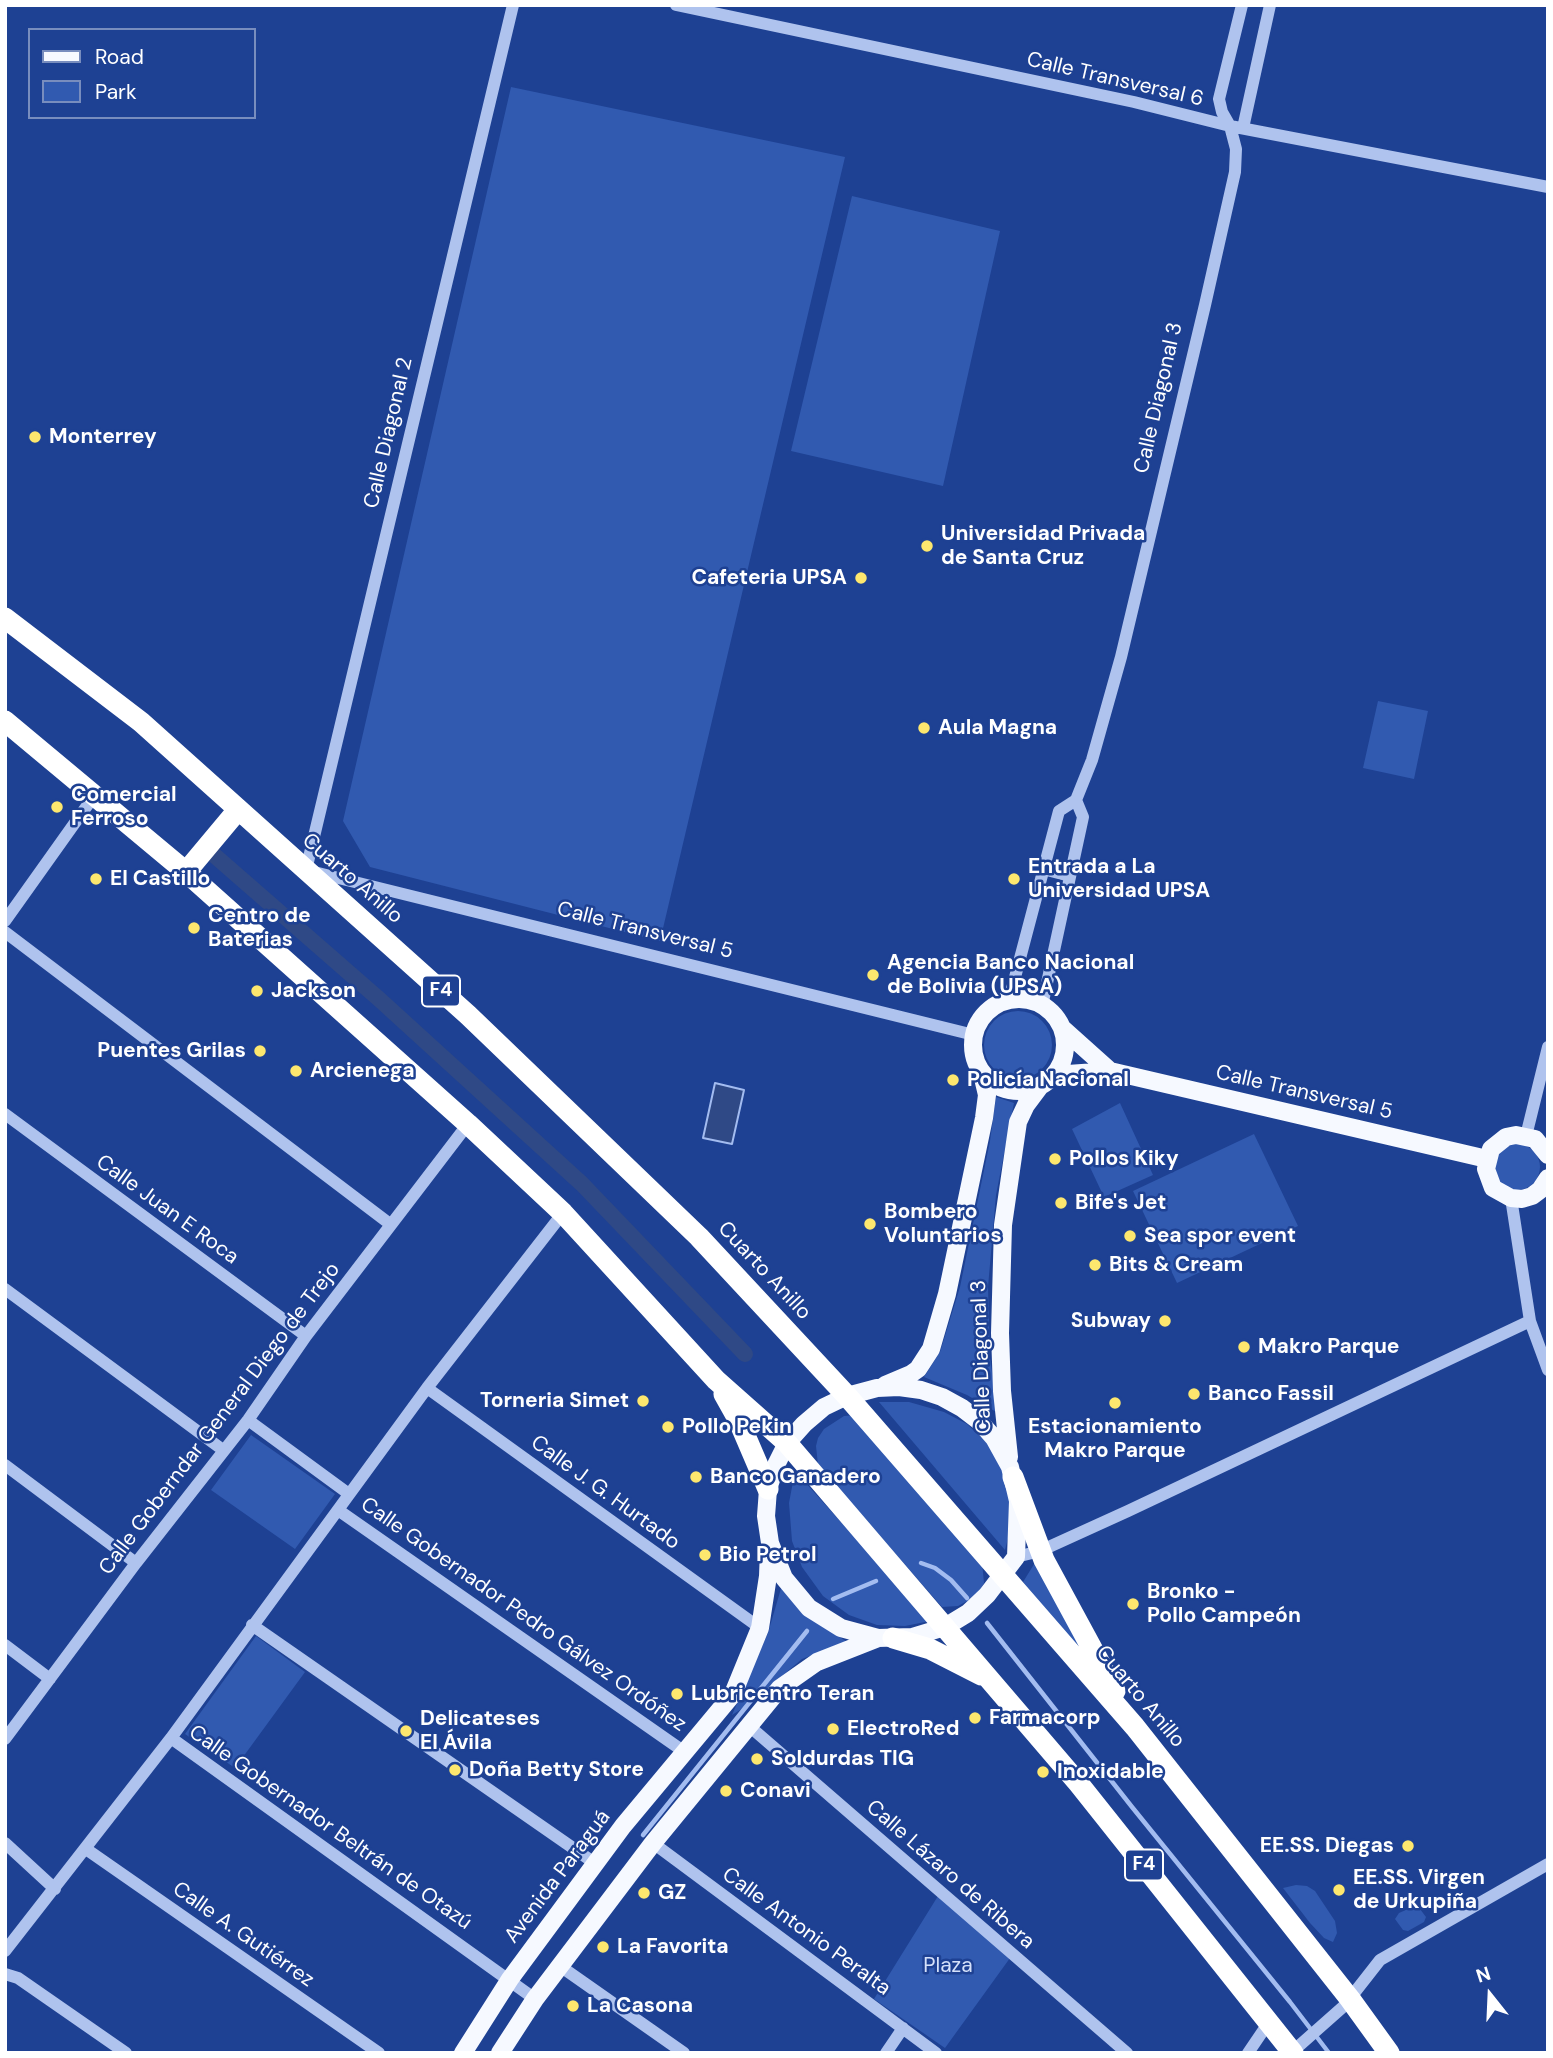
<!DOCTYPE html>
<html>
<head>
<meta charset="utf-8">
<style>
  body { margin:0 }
  #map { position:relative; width:1553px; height:2058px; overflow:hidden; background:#1e4193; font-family:"DM Sans",sans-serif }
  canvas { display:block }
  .frame { position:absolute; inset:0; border:7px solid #fff; pointer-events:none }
  .legend { position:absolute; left:28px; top:28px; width:228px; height:91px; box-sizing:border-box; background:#1e4193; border:2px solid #788dbe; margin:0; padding:9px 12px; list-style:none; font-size:21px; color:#fff }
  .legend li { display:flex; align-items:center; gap:14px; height:35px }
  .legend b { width:35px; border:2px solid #788dbe }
  .north { position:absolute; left:1455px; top:1960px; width:70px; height:70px; -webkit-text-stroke:5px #1e4193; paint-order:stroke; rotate:342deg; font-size:19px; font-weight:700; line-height:28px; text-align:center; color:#fff }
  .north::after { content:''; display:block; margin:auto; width:24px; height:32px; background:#fff; clip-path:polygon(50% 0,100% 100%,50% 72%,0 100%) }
</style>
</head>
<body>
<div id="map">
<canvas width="1553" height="2058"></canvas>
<div class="frame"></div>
<ul class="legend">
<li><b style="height:9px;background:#f6f9ff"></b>Road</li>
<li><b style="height:19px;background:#315ab0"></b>Park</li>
</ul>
<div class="north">N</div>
</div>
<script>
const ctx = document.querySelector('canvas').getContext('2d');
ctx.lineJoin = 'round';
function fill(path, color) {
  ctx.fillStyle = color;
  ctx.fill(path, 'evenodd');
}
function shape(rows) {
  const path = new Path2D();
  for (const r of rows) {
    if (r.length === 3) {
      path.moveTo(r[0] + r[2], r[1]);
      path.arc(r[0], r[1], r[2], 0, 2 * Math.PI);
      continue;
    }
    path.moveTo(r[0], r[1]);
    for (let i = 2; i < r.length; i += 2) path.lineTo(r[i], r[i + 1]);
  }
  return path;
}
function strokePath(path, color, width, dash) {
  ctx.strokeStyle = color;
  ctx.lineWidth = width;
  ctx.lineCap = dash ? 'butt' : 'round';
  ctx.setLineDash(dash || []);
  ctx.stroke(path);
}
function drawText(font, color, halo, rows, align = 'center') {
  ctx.font = font + ' "DM Sans",sans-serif';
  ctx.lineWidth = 5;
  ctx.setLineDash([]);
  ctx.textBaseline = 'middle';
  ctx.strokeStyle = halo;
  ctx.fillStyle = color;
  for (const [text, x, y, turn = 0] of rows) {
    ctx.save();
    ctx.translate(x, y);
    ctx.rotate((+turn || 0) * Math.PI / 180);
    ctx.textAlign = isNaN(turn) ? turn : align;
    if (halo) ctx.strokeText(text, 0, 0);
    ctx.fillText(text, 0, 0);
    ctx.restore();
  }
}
fill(shape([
  [511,87,845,157,660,941,370,867,343,821],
  [852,196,1000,231,943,486,791,451],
  [1378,701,1428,711,1414,779,1363,768],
  [1018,1045,34],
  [996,1097,1014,1103,996,1195,988,1287,990,1358,998,1413,967,1395,924,1377,940,1352,960,1287,990,1141],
  [1120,1103,1153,1175,1104,1197,1072,1129],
  [1254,1134,1298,1226,1177,1283,1133,1191],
  [1517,1167,23],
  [879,1402,909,1402,944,1412,967,1424,991,1447,999,1459,1010,1488,1011,1526,1005,1550],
  [857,1415,982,1562,984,1583,979,1592,969,1600,958,1606,942,1607,818,1465,816,1446,818,1438,824,1429,844,1416],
  [251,1435,335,1494,295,1549,211,1490],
  [795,1471,930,1621,905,1626,877,1625,849,1615,823,1596,802,1567,792,1541,789,1503],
  [1036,1561,1087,1659,1023,1582],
  [782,1585,809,1616,847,1642,802,1659,748,1705,732,1715,768,1633],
  [256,1636,305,1672,235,1768,185,1734],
  [1296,1885,1307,1886,1315,1891,1335,1921,1337,1933,1333,1942,1324,1938,1310,1923,1283,1888],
  [938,1896,1010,1958,945,2048,874,1999],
  [1417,1905,1426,1917,1424,1922,1408,1931,1403,1930,1395,1919,1399,1913]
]), '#315ab0');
const water = shape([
  [715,1083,744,1090,732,1144,703,1138,715,1083]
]);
fill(water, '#2f4986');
strokePath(water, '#a3bcf0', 2);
strokePath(shape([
  [921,1563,935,1568,951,1580,967,1598],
  [833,1599,876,1581],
  [987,1623,1132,1807,1290,2002,1329,2053],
  [643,1835,807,1631]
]), '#a3bcf0', 4.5);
strokePath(shape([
  [214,855,379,999,582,1184,745,1354]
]), '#2f4986', 16);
strokePath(shape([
  [513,5,306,870,974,1035],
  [676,5,1134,102,1230,126,1548,187],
  [1243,128,1270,5],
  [1043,869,1070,876],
  [5,921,94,796],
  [5,932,390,1224],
  [1009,1000,1059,811,1076,800,1092,760,1121,657,1205,305,1235,172,1236,149,1230,126,1222,112,1219,99,1242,5],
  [1042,1006,1083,817,1076,800],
  [5,1114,306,1336],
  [1526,1136,1548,1047],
  [1511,1198,1530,1321,1548,1370],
  [5,1289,223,1450],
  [427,1388,760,1628],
  [248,1420,349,1494],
  [5,1465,136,1563],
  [338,1510,686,1753],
  [1016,1557,1040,1551,1128,1511,1530,1321],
  [252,1625,596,1864],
  [5,1645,50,1679],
  [748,1725,1127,2053],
  [171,1738,535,1999],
  [5,1739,136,1563,248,1420,306,1336,468,1124],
  [5,1843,55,1889],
  [653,1843,936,2053],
  [86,1849,379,2053],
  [5,1951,171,1738,427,1388,563,1213],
  [560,1966,684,2053],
  [5,1974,18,1978,126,2053],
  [1292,2052,1344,2006,1380,1960,1548,1864],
  [886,2053,903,2028],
  [1248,2053,1269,2022]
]), '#afc3ee', 12);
strokePath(shape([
  [1019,1045,46],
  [1062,1028,1110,1071],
  [1054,1075,1110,1071,1487,1159],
  [1548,1155,1535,1139,1516,1135,1506,1137,1491,1149,1486,1169,1493,1188,1511,1198,1522,1199,1532,1196,1540,1190,1548,1178],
  [885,1385,911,1374,918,1369,931,1349,947,1294,984,1118,987,1095,982,1074],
  [899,1387,921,1390,942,1397,962,1408,979,1421,994,1438,1010,1467,1018,1501,1016,1557,987,1595,968,1613,945,1627,912,1637,878,1638,841,1628,809,1608,784,1578,770,1543,766,1516,767,1503,768,1489,776,1465,787,1443,804,1424,824,1407,847,1396,877,1388,899,1387],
  [1009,1457,1002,1391,1000,1333,1003,1225,1018,1122,1026,1105,1041,1085],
  [463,2053,510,1979,623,1826,733,1694,760,1628,768,1576,769,1550],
  [500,2053,535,1999,653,1843,780,1688,817,1662,878,1638]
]), '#f6f9ff', 18);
strokePath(shape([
  [5,618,141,722,468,1015,699,1237,847,1396,1135,1727,1350,1999,1389,2053],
  [5,721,186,872,468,1124,563,1213,716,1380,787,1443,1079,1784,1293,2053],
  [186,872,237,811],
  [724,1394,738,1419,768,1489],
  [1013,1477,1044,1560,1115,1691],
  [893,1638,930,1649,981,1675]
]), '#fff', 21);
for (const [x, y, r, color] of [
  [35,437,7,"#fde76e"],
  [927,546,7,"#fde76e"],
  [861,578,7,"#fde76e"],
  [924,728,7,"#fde76e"],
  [57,807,7,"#fde76e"],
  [96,879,7,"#fde76e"],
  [1014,879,7,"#fde76e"],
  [194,928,7,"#fde76e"],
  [873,975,7,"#fde76e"],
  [257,991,7,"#fde76e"],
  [260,1051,7,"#fde76e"],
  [296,1071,7,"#fde76e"],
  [953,1080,7,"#fde76e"],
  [1055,1159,7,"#fde76e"],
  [1061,1203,7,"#fde76e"],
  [870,1224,7,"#fde76e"],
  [1130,1236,7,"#fde76e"],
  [1095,1265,7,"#fde76e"],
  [1165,1321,7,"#fde76e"],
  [1244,1347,7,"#fde76e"],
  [1194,1394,7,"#fde76e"],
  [643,1401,7,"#fde76e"],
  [1115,1403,7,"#fde76e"],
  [668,1427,7,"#fde76e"],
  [696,1477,7,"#fde76e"],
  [705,1555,7,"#fde76e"],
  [1133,1604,7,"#fde76e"],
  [677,1694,7,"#fde76e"],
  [975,1718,7,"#fde76e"],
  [833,1729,7,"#fde76e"],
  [406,1731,7,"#fde76e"],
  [757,1759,7,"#fde76e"],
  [455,1770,7,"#fde76e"],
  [1043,1772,7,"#fde76e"],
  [726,1791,7,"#fde76e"],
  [1408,1846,7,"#fde76e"],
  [1339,1890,7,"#fde76e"],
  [644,1893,7,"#fde76e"],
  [603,1947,7,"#fde76e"],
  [573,2006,7,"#fde76e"]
]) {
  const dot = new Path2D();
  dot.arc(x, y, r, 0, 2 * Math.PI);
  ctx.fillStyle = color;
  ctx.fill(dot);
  strokePath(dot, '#1e4193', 2.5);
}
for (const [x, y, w] of [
  [441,991,38],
  [1144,1865,38]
]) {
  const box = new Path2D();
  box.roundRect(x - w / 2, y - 15.5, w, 31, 5);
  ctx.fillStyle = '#1e4193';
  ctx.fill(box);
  strokePath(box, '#fff', 2);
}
drawText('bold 19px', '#fff', null, [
  ["F4",441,991],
  ["F4",1144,1865]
]);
drawText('21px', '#fff', '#1e4193', [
  ["Calle Transversal 6",1115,80,13],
  ["Calle Diagonal 3",1159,398,-77],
  ["Calle Diagonal 2",389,433,-77],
  ["Cuarto Anillo",352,879,41],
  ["Calle Transversal 5",645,931,14],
  ["Calle Transversal 5",1304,1093,13],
  ["Calle Juan E Roca",167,1210,36],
  ["Cuarto Anillo",764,1271,47],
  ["Calle Diagonal 3",982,1357,-92],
  ["Calle Goberndar General Diego de Trejo",220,1419,-53],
  ["Calle J. G. Hurtado",605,1493,36],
  ["Calle Gobernador Pedro Gálvez Ordóñez",523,1615,35],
  ["Cuarto Anillo",1140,1697,50],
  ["Calle Gobernador Beltrán de Otazú",330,1828,35],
  ["Calle Lázaro de Ribera",950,1875,41],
  ["Avenida Paraguá",558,1877,-53],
  ["Calle Antonio Peralta",806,1932,36],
  ["Calle A. Gutiérrez",243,1935,35]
]);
drawText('bold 21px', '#fff', '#1e4193', [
  ["Monterrey",49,437],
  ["Universidad Privada",941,534],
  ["de Santa Cruz",941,558],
  ["Cafeteria UPSA",847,578,"right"],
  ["Aula Magna",938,728],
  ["Comercial",71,795],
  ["Ferroso",71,819],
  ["Entrada a La",1028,867],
  ["Universidad UPSA",1028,891],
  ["El Castillo",110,879],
  ["Centro de",208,916],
  ["Baterias",208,940],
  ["Agencia Banco Nacional",887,963],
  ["de Bolivia (UPSA)",887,987],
  ["Jackson",271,991],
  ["Puentes Grilas",246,1051,"right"],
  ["Arcienega",310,1071],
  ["Policía Nacional",967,1080],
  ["Pollos Kiky",1069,1159],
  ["Bife's Jet",1075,1203],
  ["Bombero",884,1212],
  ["Voluntarios",884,1236],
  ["Sea spor event",1144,1236],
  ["Bits & Cream",1109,1265],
  ["Subway",1151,1321,"right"],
  ["Makro Parque",1258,1347],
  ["Banco Fassil",1208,1394],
  ["Torneria Simet",629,1401,"right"],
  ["Pollo Pekin",682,1427],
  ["Estacionamiento",1115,1427,"center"],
  ["Makro Parque",1115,1451,"center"],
  ["Banco Ganadero",710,1477],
  ["Bio Petrol",719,1555],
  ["Bronko -",1147,1592],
  ["Pollo Campeón",1147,1616],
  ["Lubricentro Teran",691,1694],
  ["Farmacorp",989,1718],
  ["Delicateses",420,1719],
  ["El Ávila",420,1743],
  ["ElectroRed",847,1729],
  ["Soldurdas TIG",771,1759],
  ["Doña Betty Store",469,1770],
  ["Inoxidable",1057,1772],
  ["Conavi",740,1791],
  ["EE.SS. Diegas",1394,1846,"right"],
  ["EE.SS. Virgen",1353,1878],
  ["de Urkupiña",1353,1902],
  ["GZ",658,1893],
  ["La Favorita",617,1947],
  ["La Casona",587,2006]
], 'left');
drawText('21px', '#d5e1fa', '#1e4193', [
  ["Plaza",948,1966]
]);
</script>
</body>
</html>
